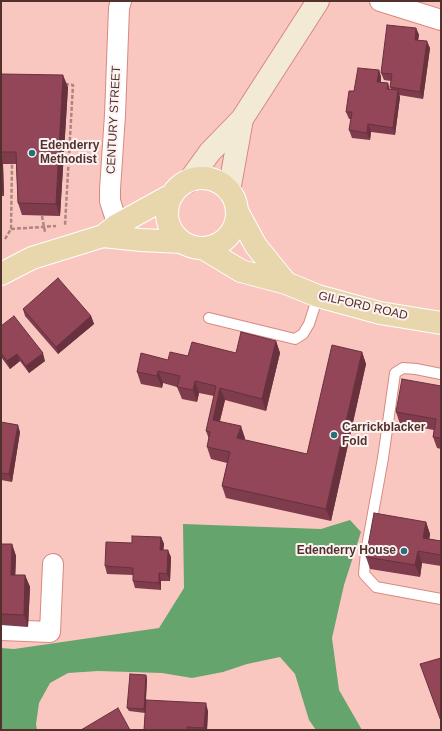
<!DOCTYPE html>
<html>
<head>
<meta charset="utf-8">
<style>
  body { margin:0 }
  #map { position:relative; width:442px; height:731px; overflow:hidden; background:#f9c7c0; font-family:Arial,sans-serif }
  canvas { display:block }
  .frame { position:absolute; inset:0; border:2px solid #52312d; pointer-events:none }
</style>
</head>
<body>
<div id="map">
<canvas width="442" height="731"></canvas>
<div class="frame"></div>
</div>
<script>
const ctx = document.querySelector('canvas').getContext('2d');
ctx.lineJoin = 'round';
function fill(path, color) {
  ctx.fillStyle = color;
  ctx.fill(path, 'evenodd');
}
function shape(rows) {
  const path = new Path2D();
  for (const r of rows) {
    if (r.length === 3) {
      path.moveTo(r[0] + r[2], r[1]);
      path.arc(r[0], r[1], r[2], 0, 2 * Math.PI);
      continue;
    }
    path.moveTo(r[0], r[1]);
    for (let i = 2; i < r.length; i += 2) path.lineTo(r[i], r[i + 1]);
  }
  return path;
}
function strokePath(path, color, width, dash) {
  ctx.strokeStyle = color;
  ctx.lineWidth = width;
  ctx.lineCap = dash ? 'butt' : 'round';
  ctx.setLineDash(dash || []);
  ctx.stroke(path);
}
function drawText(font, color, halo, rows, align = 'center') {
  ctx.font = font + ' Arial,sans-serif';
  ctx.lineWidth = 4;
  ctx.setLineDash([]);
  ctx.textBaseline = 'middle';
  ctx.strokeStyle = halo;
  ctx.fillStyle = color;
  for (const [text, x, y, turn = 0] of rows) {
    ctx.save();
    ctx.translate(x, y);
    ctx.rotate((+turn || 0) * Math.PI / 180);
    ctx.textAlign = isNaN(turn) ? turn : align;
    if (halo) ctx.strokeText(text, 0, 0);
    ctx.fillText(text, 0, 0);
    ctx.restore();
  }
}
fill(shape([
  [350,520,361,532,344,585,332,638,339,690,362,730,316,730,309,720,295,674,280,657,247,664,223,672,192,678,162,673,98,671,68,673,50,683,39,703,36,724,37,730,1,730,1,648,14,649,159,628,184,588,183,524,321,529]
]), '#65a46c');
const lane = shape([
  [209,318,295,339,303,334,309,324,318,296],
  [441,374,416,369,403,368,395,373,383,458,366,552,364,574,376,587,441,599]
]);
const street = shape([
  [121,1,119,8,115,115,110,189,110,201,122,238],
  [380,1,441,20],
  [1,630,50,632,53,564]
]);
const secondary = shape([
  [189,181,210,152,242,119,318,1],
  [229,191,242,119]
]);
const primary = shape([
  [202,213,35],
  [237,211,256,246,286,283],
  [103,236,117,225,173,194],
  [203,248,241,271,286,283,318,296,380,313,441,323],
  [1,274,32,258,103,236,141,240,182,242]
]);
strokePath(lane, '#d78980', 12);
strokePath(street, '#d78980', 22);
strokePath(secondary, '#d78980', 24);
strokePath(primary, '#fff', 24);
strokePath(shape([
  [65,84,73,85,65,225],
  [65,143,92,144],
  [42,216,45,232],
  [11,229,56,226],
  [5,239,11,229,12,164]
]), '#af847f', 2.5, [4, 2]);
strokePath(lane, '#fff', 10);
strokePath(street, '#fff', 20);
strokePath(secondary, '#f3ead6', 22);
strokePath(primary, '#e8d6ac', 22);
fill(shape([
  [416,28,419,35,418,40,430,48,423,99,399,95,400,97,395,135,371,132,370,140,352,138,349,130,351,119,349,119,346,112,354,91,379,70,381,77,381,82,388,83,390,89,391,89,390,87,391,81,384,80,381,73],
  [1,74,68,87,60,216,22,215,18,203,16,164,3,164,4,196,1,196],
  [23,309,91,316,94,324,58,354,25,316],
  [1,326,45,361,29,373,20,361,10,369,1,357],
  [276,341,280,353,266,411,225,400,220,421,245,438,244,440,307,454,362,352,366,364,331,521,226,498,222,486,227,463,211,459,207,447,209,439,206,431,214,396,199,393,197,402,182,399,177,387,163,383,162,388,141,384,137,372,168,360,188,356,236,353],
  [441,386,441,449,437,448,433,437,434,430,400,424,396,412],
  [1,422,20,432,12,482,1,480],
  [426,522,430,534,429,539,441,541,441,566,422,563,420,577,370,569,366,557],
  [161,537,164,544,163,550,171,557,170,581,161,581,161,590,135,588,133,581,133,575,107,574,105,566,132,543],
  [1,544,12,544,16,556,15,575,25,575,30,587,28,627,1,625],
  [146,675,147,679,146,700,208,711,207,730,144,730,145,713,129,711,127,708]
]), '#7e3c4c');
fill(shape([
  [416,28,419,35,417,47,415,40],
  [427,41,430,48,423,99,420,92],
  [379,70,381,77,380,89,377,82],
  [63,75,68,87,60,216,56,204],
  [398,90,400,97,395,135,393,128],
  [368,124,371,132,370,140,367,133],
  [1,157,3,164,4,196,1,187],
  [91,316,94,324,58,354,56,347],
  [276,341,280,353,266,411,262,399],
  [362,352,366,364,331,521,326,509],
  [43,353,45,361,29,373,26,366],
  [17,354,20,361,10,369,7,361],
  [158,371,163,383,162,388,157,376],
  [195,381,199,393,197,402,193,390],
  [220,388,225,400,217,432,213,420],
  [18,425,20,432,12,482,9,474],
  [241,426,245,438,241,450,237,438],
  [426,522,430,534,428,549,423,538],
  [161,537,164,544,163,557,160,550],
  [12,544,16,556,15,587,11,575],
  [168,550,171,557,170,581,167,574],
  [418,551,422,563,420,577,415,565],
  [159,573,161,581,161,590,159,583],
  [25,575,30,587,28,627,24,615],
  [146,675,147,679,145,713,144,709],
  [206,703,208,711,207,730,205,730,204,728]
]), '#67313e');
const building = shape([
  [387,25,416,28,415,40,427,41,420,92,390,87,392,74,381,73,387,25],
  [358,68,379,70,377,82,388,83,387,89,398,90,393,128,368,124,367,133,349,130,352,112,346,112,349,91,354,91,358,68],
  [1,74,63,75,56,204,18,203,16,152,1,152,1,74],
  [58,278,91,316,56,347,23,309,58,278],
  [14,316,43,353,26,366,17,354,7,361,1,353,1,326,14,316],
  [241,332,276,341,262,399,220,388,213,420,241,426,237,438,307,454,332,345,362,352,326,509,222,486,230,452,207,447,210,432,206,431,216,386,195,381,193,390,177,387,180,376,158,371,157,376,137,372,141,353,168,360,170,352,188,356,192,342,236,353,241,332],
  [402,379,441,386,441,438,433,437,436,419,396,412,402,379],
  [1,422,18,425,9,474,1,473,1,422],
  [374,513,426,522,423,538,441,541,441,555,418,551,415,565,366,557,374,513],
  [132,536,161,537,160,550,168,550,167,574,159,573,159,583,133,581,133,568,105,566,106,542,132,543,132,536],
  [1,544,12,544,11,575,25,575,24,615,1,614,1,544],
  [441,658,441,721,420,664,441,658],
  [130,674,146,675,144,709,127,708,130,674],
  [146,700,206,703,204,728,187,727,187,730,144,730,146,700],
  [118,708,130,730,81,730,118,708]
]);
fill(building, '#934658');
strokePath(building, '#67313e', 1);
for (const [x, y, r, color] of [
  [32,153,4,"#277079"],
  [334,435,4,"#277079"],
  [404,551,4,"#277079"]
]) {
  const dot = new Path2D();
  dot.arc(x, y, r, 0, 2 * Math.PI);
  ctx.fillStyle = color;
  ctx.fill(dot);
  strokePath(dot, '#fcf3f2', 1.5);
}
drawText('12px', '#52312d', '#fcf3f2', [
  ["CENTURY STREET",114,120,-87],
  ["GILFORD ROAD",363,306,13]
]);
drawText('bold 12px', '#52312d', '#fcf3f2', [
  ["Edenderry",40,146],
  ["Methodist",40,160],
  ["Carrickblacker",342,428],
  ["Fold",342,442],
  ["Edenderry House",396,551,"right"]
], 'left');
</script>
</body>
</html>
